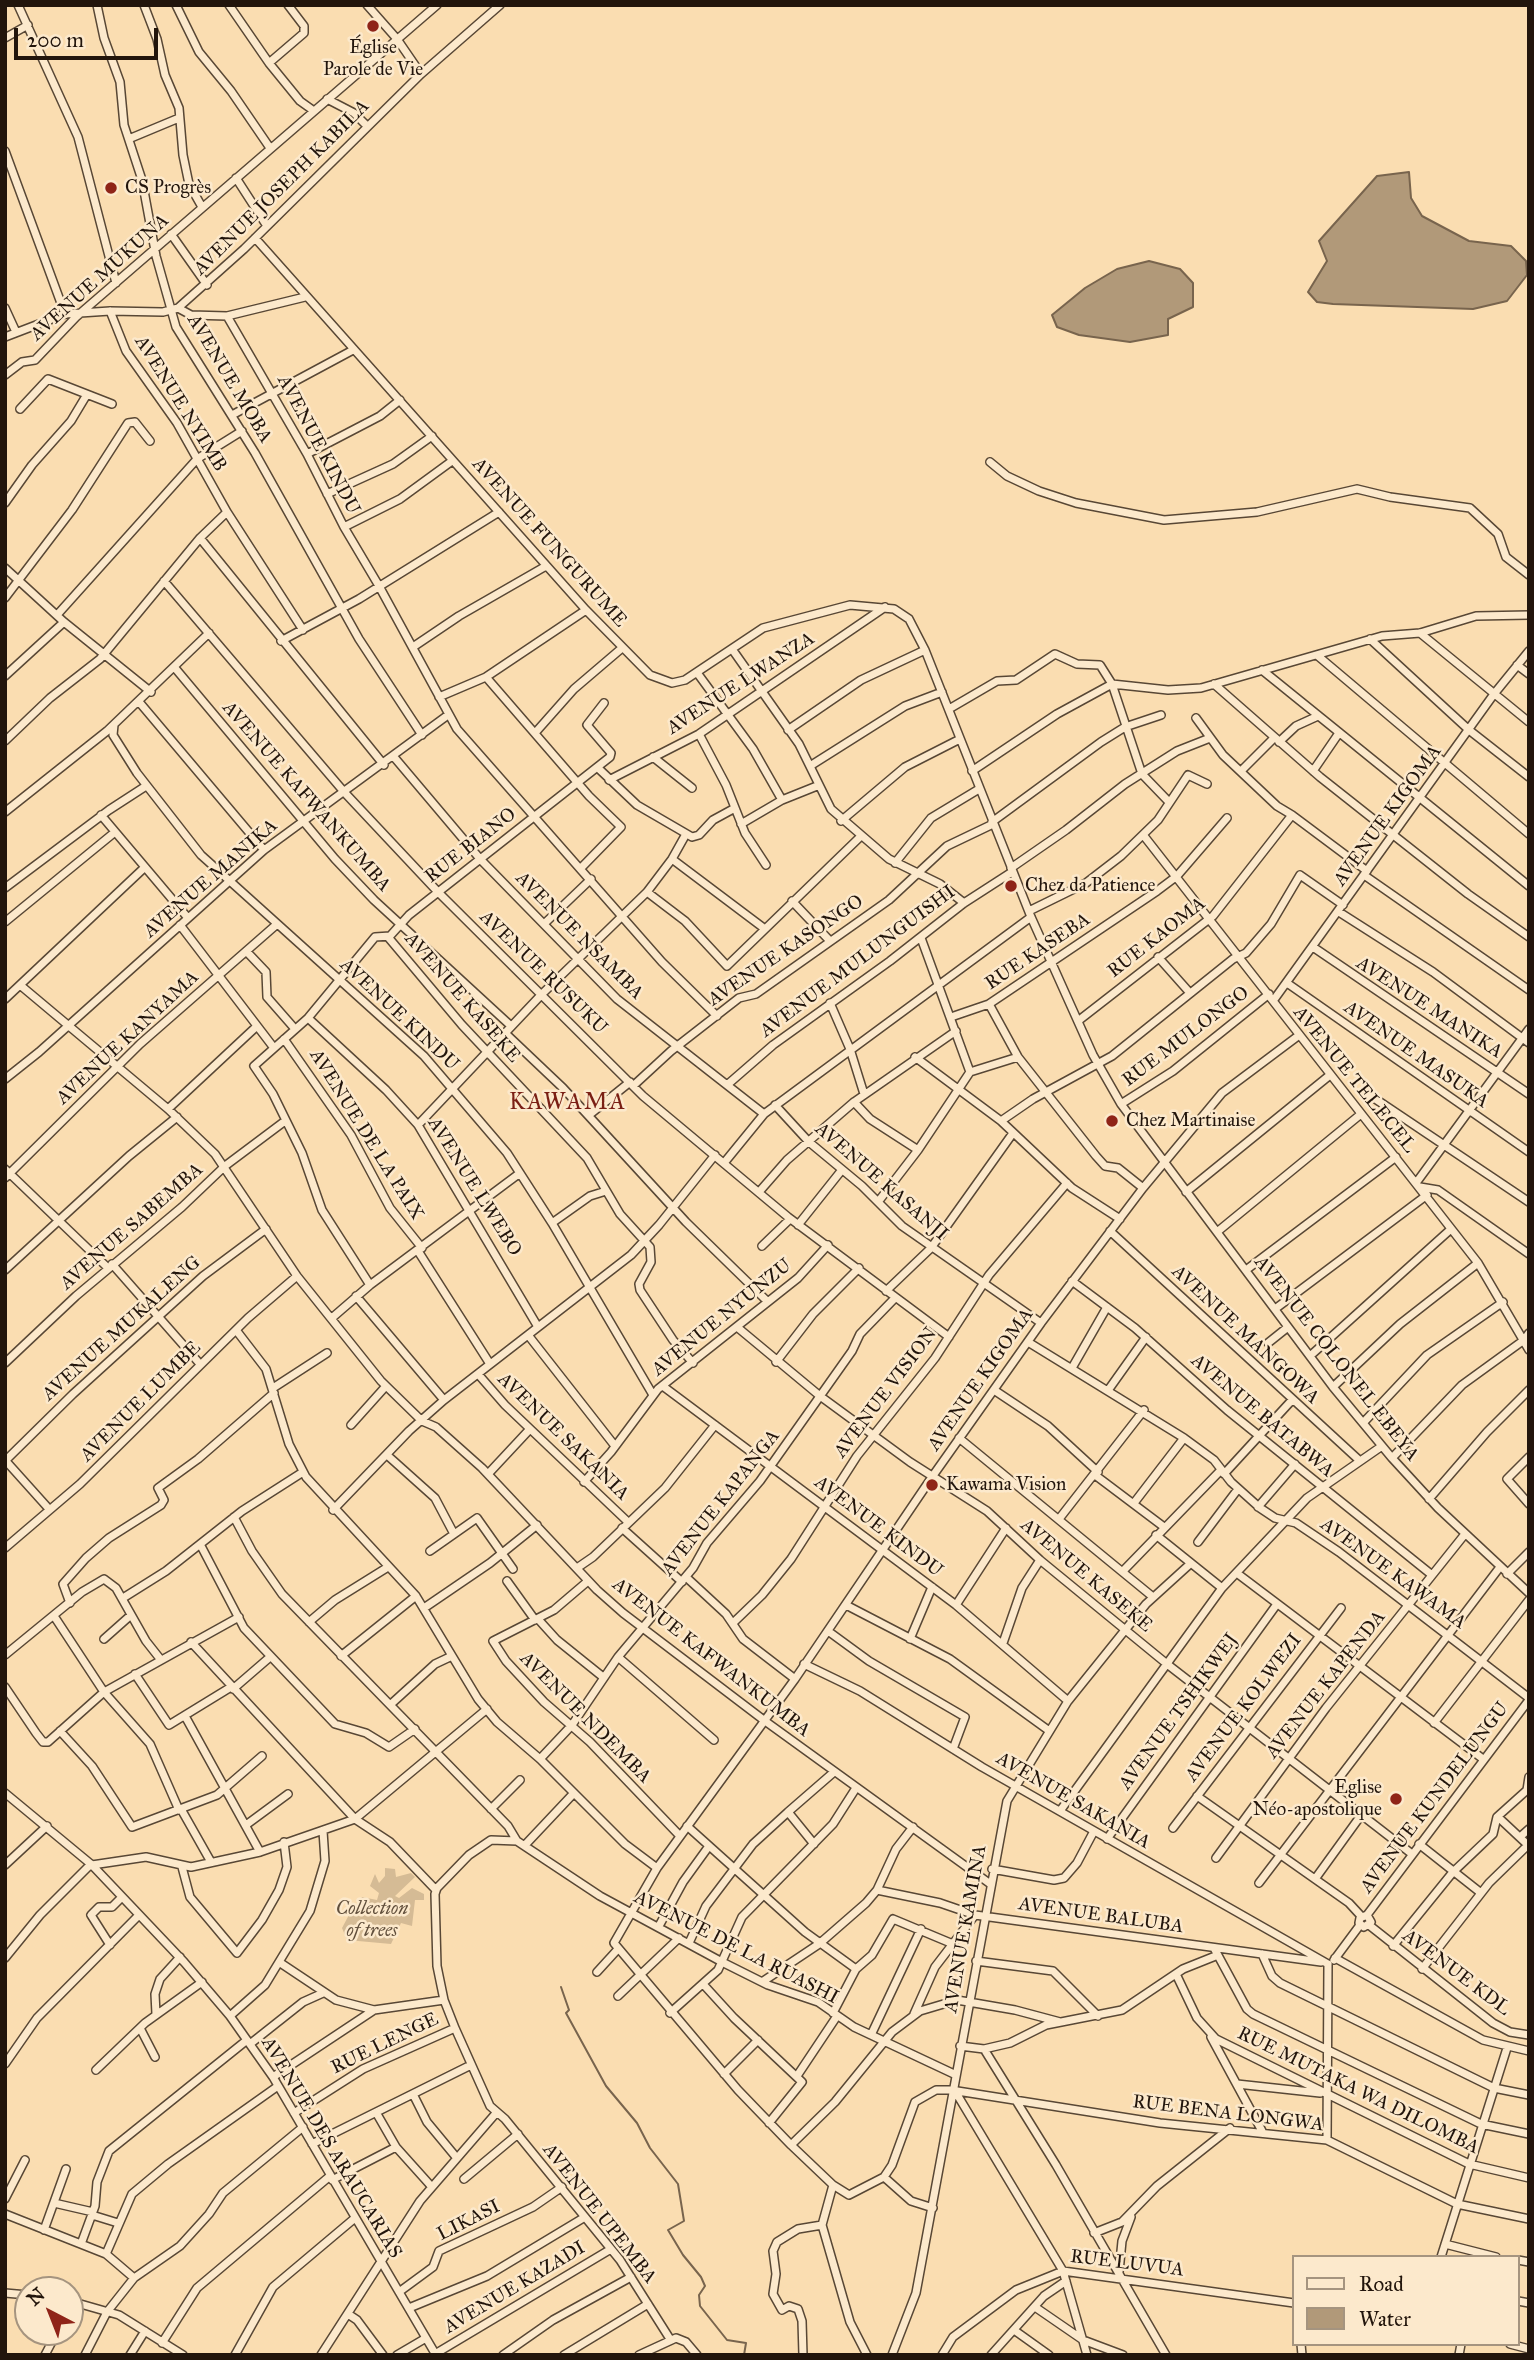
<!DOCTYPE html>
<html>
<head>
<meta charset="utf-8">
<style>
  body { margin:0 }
  #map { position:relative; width:1534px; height:2360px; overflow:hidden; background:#faddb1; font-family:"IM FELL Great Primer",serif }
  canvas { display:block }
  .frame { position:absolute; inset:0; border:7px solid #22150c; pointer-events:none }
  .legend { position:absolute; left:1292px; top:2255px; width:228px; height:91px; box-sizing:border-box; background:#fce9cc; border:2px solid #a5947f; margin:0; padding:9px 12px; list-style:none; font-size:21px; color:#22150c }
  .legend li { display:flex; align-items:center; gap:14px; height:35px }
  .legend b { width:35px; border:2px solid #a5947f }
  .north { position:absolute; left:14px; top:2276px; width:70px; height:70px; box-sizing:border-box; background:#fce9cc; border:2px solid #a5947f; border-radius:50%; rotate:318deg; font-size:19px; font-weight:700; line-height:28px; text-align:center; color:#22150c }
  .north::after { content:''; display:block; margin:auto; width:24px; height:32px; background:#8f2418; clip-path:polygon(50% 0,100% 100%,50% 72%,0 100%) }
  .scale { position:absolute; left:14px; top:28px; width:144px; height:32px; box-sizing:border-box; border:4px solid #22150c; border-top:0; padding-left:9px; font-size:21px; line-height:24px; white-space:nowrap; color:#22150c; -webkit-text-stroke:5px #fce9cc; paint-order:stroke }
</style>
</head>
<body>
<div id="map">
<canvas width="1534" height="2360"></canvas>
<div class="frame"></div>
<ul class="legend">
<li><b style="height:9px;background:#fce9cc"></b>Road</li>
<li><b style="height:19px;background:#b19979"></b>Water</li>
</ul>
<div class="north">N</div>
<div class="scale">200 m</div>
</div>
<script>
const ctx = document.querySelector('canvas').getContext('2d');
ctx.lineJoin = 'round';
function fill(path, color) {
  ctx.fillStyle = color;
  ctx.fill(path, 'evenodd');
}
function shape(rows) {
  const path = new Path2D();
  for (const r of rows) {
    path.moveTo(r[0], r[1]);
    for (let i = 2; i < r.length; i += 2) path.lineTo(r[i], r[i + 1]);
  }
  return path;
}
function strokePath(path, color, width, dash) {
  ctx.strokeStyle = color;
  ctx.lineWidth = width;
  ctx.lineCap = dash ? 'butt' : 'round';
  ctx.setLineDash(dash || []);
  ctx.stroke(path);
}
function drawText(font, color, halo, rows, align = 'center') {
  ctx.font = font + ' "IM FELL Great Primer",serif';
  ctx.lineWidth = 5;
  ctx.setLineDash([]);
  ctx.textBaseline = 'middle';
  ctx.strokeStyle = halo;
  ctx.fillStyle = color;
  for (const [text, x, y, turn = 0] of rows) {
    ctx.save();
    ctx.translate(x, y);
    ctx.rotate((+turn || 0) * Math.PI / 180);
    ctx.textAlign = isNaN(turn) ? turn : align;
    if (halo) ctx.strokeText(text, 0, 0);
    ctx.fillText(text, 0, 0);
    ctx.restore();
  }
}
fill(shape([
  [385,1868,395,1869,396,1877,411,1873,415,1877,395,1896,399,1898,412,1888,424,1894,424,1900,415,1900,412,1926,401,1923,391,1944,347,1940,342,1928,350,1913,362,1897,377,1900,379,1893,370,1886,375,1874,379,1883,385,1876]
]), '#d5bb95');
const water = shape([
  [1409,172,1411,198,1422,216,1469,241,1511,246,1526,261,1527,275,1507,301,1473,309,1333,304,1317,302,1308,292,1327,261,1319,241,1377,176,1409,172],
  [1149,261,1180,269,1193,283,1193,307,1168,319,1168,335,1130,342,1079,335,1057,327,1052,315,1085,288,1117,269,1149,261]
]);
fill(water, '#b19979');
strokePath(water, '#78644d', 2);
strokePath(shape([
  [561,1987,569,2010,566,2013,606,2086,637,2123,650,2148,678,2184,684,2221,668,2230,683,2255,701,2277,705,2286,699,2295,700,2306,727,2340,746,2343,744,2355]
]), '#78644d', 2);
const minor = shape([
  [18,5,78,137,116,283],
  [97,5,104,38,120,82,124,125,142,180,156,256,176,327,255,453,359,639,422,735],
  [144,5,157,39,165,75,179,108,183,155,189,184,202,207],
  [176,5,199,52,231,91,270,148],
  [229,5,269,63,300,101,314,111],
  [367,5,397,39,421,74],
  [5,38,28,25],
  [269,63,304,33,304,26,288,5],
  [327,99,354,113,367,126],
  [131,138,179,118],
  [5,151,65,314],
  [236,178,267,226],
  [171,234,207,285],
  [255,238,586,610,650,675,672,683,685,680,763,628,850,605,894,609,909,619,925,650,1031,917,1093,1055,1121,1104,1333,1387,1392,1458,1438,1508,1529,1593],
  [5,308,16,332],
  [178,308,191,315,227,316,305,297],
  [110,311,126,351,177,423,227,512,303,630],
  [227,316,307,454,344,527,379,586,457,729,662,962,717,1016],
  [5,337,65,314,110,311,163,312,178,308,244,249,421,74,500,5],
  [5,375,22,362,35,360,76,317,437,5],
  [20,409,48,379,112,404],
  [232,415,353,350],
  [307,454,380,416,400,400],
  [990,462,1007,476,1039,491,1076,503,1164,520,1257,512,1357,489,1390,497,1470,508,1498,534,1506,557,1529,575],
  [327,494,393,464,432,436],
  [5,503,32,465,71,421,86,396],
  [344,527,400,499,452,461],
  [200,538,384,765],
  [5,568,64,622,151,692],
  [164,581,345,793,438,892,643,1096,788,1217,949,1337],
  [5,598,72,510,128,423,135,422,150,441],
  [57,615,197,459,242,431],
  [1420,633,1529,722],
  [1370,639,1469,730,1529,777],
  [281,641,359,599,499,512],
  [413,647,459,616,546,566],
  [732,649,799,744,831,809,889,859,940,884,964,903],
  [1318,656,1529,834],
  [1517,665,1529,674],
  [175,668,335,859,374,900,511,1026],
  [1262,670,1529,886],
  [698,674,753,749,782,800],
  [5,676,64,622],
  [486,677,589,796,621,827,581,868],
  [1214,684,1320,777,1468,894,1529,937],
  [439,697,486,677,586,610],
  [140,703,264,850],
  [949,709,997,681,1016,680,1055,654,1077,664,1100,665,1112,684,1142,774,1169,802],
  [114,725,113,735,137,773,201,855,424,1056,507,1153,552,1223,653,1395],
  [788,730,861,680,925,650],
  [535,733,574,689,622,648],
  [699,734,726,785,745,833,766,865],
  [5,741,50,698,100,659,200,538,227,512],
  [1279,742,1296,726,1318,716],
  [394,757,481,860,617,999,764,1114],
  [653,757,692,788],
  [810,766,905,706,942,692],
  [598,768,637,805,692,837,699,835,713,820,735,808],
  [972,771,1057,714,1112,684,1168,690,1201,688,1382,636,1420,633,1476,616,1529,615],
  [1241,771,1274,738],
  [1313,771,1339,733],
  [609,780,699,734,885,607],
  [5,812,107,731,209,633],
  [101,815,188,918],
  [1292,815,1367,871],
  [841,821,905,767,960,739],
  [992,822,1101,742,1125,727,1161,715],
  [741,824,782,800,817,786],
  [1144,836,1478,1263,1529,1350],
  [672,859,765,929],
  [895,863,931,818,979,789],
  [1011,868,1066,830,1125,784,1177,751,1210,738],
  [1364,875,1529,990],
  [5,888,109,810,146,786],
  [647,892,685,921,727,966,860,837],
  [792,901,830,941],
  [1029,911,1086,883,1121,856,1158,820,1188,775,1207,784],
  [1339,912,1433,972,1529,1043],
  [5,922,115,832],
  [545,923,591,879],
  [180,925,274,1048],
  [388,937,462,1025,587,1158,620,1214,650,1247,651,1262,639,1284,640,1290,673,1340,693,1363],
  [921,938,970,1072],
  [1313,947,1529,1094],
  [247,952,266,972,267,997,295,1029],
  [1158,957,1190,993],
  [1287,983,1529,1152],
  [20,985,168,1109,215,1154,297,1276,381,1381,422,1421,436,1427,482,1468,597,1590,623,1613,765,1721,989,1883],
  [5,999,144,868],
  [1273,1001,1494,694,1529,651],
  [830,1003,850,1049,864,1094],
  [989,1004,1018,1057,1096,1156,1105,1166,1118,1168,1143,1188],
  [951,1017,989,1004,1157,891,1177,876,1227,818],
  [308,1018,386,1090,418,1125,538,1327],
  [1078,1021,1213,916,1292,815,1277,806,1223,755,1196,718],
  [505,1033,563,1088,686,1222,767,1301],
  [1298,1036,1222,1093,1143,1188,1041,1323,932,1477,795,1679,657,1868,614,1943,738,2090,791,2145,833,2185,849,2195,884,2177,892,2165,915,2102,936,2090,951,2090,1160,2123,1327,2140,1457,2204,1529,2219],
  [284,1039,351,1135,390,1208,422,1248],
  [915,1057,1001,1121,1072,1188,1120,1219],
  [5,1079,39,1052,264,850,448,715],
  [727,1085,773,1045,890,961,964,903,1012,872],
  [633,1086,671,1051,739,998,756,994,889,900,947,846,993,824],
  [1368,1094,1529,1202],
  [854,1102,870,1119,918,1150],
  [1121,1104,1173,1071,1269,994],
  [775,1105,809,1142,862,1186,902,1226,1041,1323],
  [168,1109,257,1026],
  [589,1115,630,1082],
  [1001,1121,1033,1099,1112,1056,1233,959,1246,953,1271,924,1300,875,1343,905],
  [418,1125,542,994,647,892,672,859,686,834],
  [724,1163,764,1114,1031,917],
  [5,1169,108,1268],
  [5,1178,140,1044,276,925],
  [1416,1183,1529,1029],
  [1420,1187,1438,1190,1529,1254],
  [759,1192,787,1160,854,1102,956,1031],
  [1186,1192,1330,1075],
  [878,1202,918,1150,970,1072,1018,1057],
  [552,1223,590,1196,606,1191],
  [798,1225,841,1171],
  [1110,1231,1360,1461],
  [1217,1232,1361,1114],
  [762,1246,790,1219],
  [418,1251,490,1364],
  [112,1264,200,1364],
  [5,1270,129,1156,177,1117],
  [1246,1270,1396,1157],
  [1072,1281,1135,1328,1227,1410,1432,1575],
  [370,1285,322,1210,302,1153,273,1094,254,1066,308,1018,375,937,390,936,409,915,610,757,611,753,587,725,604,703],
  [886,1291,931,1248,1013,1133],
  [356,1296,444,1400],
  [1275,1309,1427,1195],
  [333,1317,370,1285,520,1173],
  [737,1327,820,1396,910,1462,987,1511,1040,1560,1167,1664,1412,1854],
  [236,1330,266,1369,289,1444,306,1477,416,1596,478,1699,497,1722,540,1759,625,1844,657,1868],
  [528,1335,615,1446],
  [1028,1342,1184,1438,1214,1460,1231,1482,1260,1508,1275,1518,1296,1523,1339,1552,1529,1698],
  [1268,1343,1288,1327],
  [1310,1356,1451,1229],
  [776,1362,813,1314,859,1268],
  [5,1363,76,1296,182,1207,225,1166,285,1121],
  [1072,1368,1107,1307],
  [478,1374,505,1405,628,1522],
  [664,1387,956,1605,1068,1701],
  [1333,1387,1400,1324,1478,1263],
  [273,1388,327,1353],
  [1109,1389,1146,1337],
  [994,1390,1048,1426,1098,1472],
  [1363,1423,1427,1355,1503,1302],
  [351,1425,386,1386],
  [959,1438,1153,1597],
  [387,1455,435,1498,454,1534],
  [1529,1457,1507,1479,1529,1504],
  [1392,1458,1462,1385,1524,1340,1529,1333],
  [5,1460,49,1509],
  [5,1461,73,1394,203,1276,266,1229],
  [488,1474,530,1429],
  [1224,1474,1292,1400],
  [1095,1475,1164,1527],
  [584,1482,611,1452,658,1389,798,1278,828,1245],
  [1429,1499,1487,1432,1529,1390],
  [1134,1503,1184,1438],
  [1258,1507,1295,1464],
  [333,1510,409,1431,444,1400,631,1255,659,1225,715,1155],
  [234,1517,252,1551,282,1594,508,1826,517,1841],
  [1059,1519,1144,1410],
  [622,1528,682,1582],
  [1156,1535,1222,1588],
  [1198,1542,1238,1489],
  [200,1544,244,1628,335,1724,366,1733,389,1747,415,1729],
  [5,1548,80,1484,248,1318,297,1276],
  [430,1551,477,1518,513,1569],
  [577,1568,593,1557,665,1488,715,1425],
  [1123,1571,1221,1470],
  [1238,1574,1483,1759],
  [1507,1574,1529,1552],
  [686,1577,726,1614,743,1639,795,1679],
  [507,1581,535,1620],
  [588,1581,554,1610,493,1641,506,1661,544,1702,590,1742,680,1836],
  [123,1598,166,1571,242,1511,303,1472],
  [70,1603,63,1584,86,1558,109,1538,161,1505,164,1500,158,1488,198,1459,274,1393],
  [846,1605,950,1659,1048,1730],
  [956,1605,1006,1528],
  [424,1608,490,1563,537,1525],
  [54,1616,104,1692,150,1744,179,1810],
  [538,1619,557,1640,603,1677],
  [309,1622,335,1600,388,1567],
  [733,1623,762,1595,791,1559,857,1456,935,1358,989,1275,1067,1183],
  [828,1631,869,1661,965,1717,953,1749],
  [104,1639,131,1615],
  [910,1639,932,1587],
  [191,1642,355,1819,487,1709],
  [1003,1643,1022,1588,1040,1560],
  [5,1655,82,1592,104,1579,116,1588,146,1641,161,1660],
  [341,1656,416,1596],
  [618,1657,714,1740],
  [804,1664,860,1691,982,1767,1328,1964],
  [135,1674,169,1725,231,1687],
  [5,1687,36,1733,43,1742,48,1742,104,1692,239,1617],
  [233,1689,270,1657],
  [390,1705,435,1664,452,1656],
  [185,1716,260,1852],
  [1434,1723,1529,1600],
  [60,1731,92,1766,132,1827,217,1795,262,1756],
  [540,1759,572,1725,618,1657,693,1568,707,1543,760,1481,852,1351,860,1334,895,1298],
  [5,1793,92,1865,184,1962,230,2016,273,2077,436,2355],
  [1197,1796,1349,1903,1361,1916],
  [181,1809,211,1862],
  [491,1809,520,1780],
  [1060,1811,1222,1588,1307,1498,1382,1446],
  [1498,1817,1529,1846],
  [246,1825,288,1794],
  [687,1826,805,1932,856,1969],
  [1173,1828,1341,1608],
  [1520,1837,1529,1829],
  [1107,1839,1277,1604],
  [814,1844,788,1812,834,1772],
  [1419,1844,1481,1893],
  [525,1845,574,1793],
  [1216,1858,1326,1708,1465,1534],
  [5,1865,47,1826],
  [92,1865,146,1857,191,1867,260,1852,355,1819,390,1842,436,1890],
  [182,1867,190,1897,237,1953,262,1920,279,1890,287,1867,284,1842],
  [992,1869,1054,1880,1064,1878,1077,1863,1094,1831],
  [1315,1879,1362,1814],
  [1259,1883,1500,1567],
  [877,1890,940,1903,975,1915,1321,1962],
  [1367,1915,1371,1922,1364,1927,1359,1923,1360,1918,1367,1915,1529,1700],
  [1369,1925,1493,2023,1510,2032,1529,2035],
  [659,1926,683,1882,709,1846],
  [689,1943,706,1906,753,1844,788,1812],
  [110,1945,91,1915,99,1907,112,1907,122,1897],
  [1393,1946,1453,1872,1493,1834,1497,1817,1527,1790,1529,1777],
  [1214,1948,1247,2009,1253,2014,1481,2124,1529,2134],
  [1262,1954,1272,1976,1280,1983,1494,2088,1529,2095],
  [5,1958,40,1915,91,1864],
  [1335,1958,1483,2040,1529,2051],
  [1334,1960,1360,1925],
  [976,1961,1053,1971,1098,2016],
  [279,1962,336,2000,374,2010],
  [1422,1969,1489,1883,1528,1845],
  [597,1972,618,1949],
  [1176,1974,1197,2018,1216,2039,1469,2164,1529,2178],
  [762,1982,819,1944,866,1903,877,1890,896,1849,913,1827],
  [703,1984,734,2018,802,2082,769,2123],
  [618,1996,679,1938],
  [670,2013,718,1970,742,1917,833,1824,856,1788],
  [833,2013,856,1969,872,1955,893,1919,953,1944],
  [156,2014,155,1994,160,1979,180,1957],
  [914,2014,935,1967,975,1915],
  [230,2016,265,1985,310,1911,325,1861,323,1831],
  [140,2028,155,2057],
  [871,2035,921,1929],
  [1211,2037,1262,2131],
  [250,2044,303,2002,323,1993],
  [960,2046,984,2049,1056,2165,1166,2355],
  [984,2049,1010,2043,1046,2025,1122,2010,1183,1969,1218,1955],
  [5,2064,37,2018,139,1915],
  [96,2070,145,2023,202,1982],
  [724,2074,758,2040],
  [797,2076,837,2016],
  [273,2077,374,2010,444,2000],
  [1237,2084,1320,2093],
  [955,2091,1063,2271,1087,2355],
  [413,2094,427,2122,456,2157],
  [294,2113,363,2069,455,2028],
  [377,2114,396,2147,431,2186],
  [1327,2140,1328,1964],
  [312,2144,471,2065],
  [791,2145,835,2102,892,2032,920,2011,957,2000,1015,2010,1060,2022],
  [884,2177,911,2201,933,2208],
  [464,2179,518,2134],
  [332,2180,396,2147],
  [5,2199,25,2160],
  [54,2203,93,2212],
  [5,2214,106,2254,134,2278],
  [92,2215,118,2223],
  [822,2225,850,2322,867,2355],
  [822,2225,833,2185],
  [44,2230,66,2169],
  [1094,2233,1122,2222,1157,2186,1230,2128],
  [81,2244,95,2206,97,2182,109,2151,247,2040],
  [1445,2244,1496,2257],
  [106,2254,132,2194,168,2164,278,2086],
  [1441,2257,1507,2048],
  [1518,2260,1529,2262],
  [1119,2272,1122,2241,1131,2217],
  [399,2292,433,2267,439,2251,533,2207,562,2187],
  [5,2293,28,2295],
  [70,2301,119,2315,183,2355],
  [1518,2301,1529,2303],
  [1035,2307,1083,2340,1123,2355],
  [409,2308,487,2276,585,2217],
  [348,2314,357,2320,383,2355],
  [1014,2330,1049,2355],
  [670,2339,620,2260,505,2119,490,2106,455,2028,444,2000,437,1966,435,1894,437,1888,469,1855,491,1840,517,1841,600,1896,722,1962,768,1985,818,2002,854,2027,954,2074],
  [162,2343,197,2288,330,2176],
  [1301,2344,1302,2355],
  [1510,2344,1529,2349],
  [435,2354,611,2249],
  [45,2355,57,2332],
  [85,2355,107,2312,134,2278,180,2246,209,2214,223,2193,303,2127],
  [130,2355,145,2331],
  [235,2355,273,2287,355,2218],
  [321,2355,420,2201,497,2112],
  [397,2355,426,2338],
  [503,2355,553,2320,631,2277],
  [564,2355,648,2304],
  [639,2355,676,2338,686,2342,697,2355],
  [803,2355,802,2321,798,2309,789,2306,782,2310,773,2294,776,2274,773,2251,777,2242,798,2229,822,2225],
  [892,2355,916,2293,1007,1801,1068,1701,1146,1604,1190,1564],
  [942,2355,953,2337,1016,2290,1063,2271,1294,2303],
  [991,2355,1044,2296,1066,2281],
  [1459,2355,1461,2344]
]);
strokePath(minor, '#584735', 10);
strokePath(minor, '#fce9cc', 7);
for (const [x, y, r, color] of [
  [373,26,7,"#8f2418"],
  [111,188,7,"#8f2418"],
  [1011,886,7,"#8f2418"],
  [1112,1121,7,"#8f2418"],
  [932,1485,7,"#8f2418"],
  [1396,1799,7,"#8f2418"]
]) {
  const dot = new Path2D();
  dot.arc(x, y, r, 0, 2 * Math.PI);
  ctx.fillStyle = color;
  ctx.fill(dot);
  strokePath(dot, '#fce9cc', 2.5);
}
drawText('19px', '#22150c', '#fce9cc', [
  ["Église",373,48,"center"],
  ["Parole de Vie",373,70,"center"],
  ["CS Progrès",125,188],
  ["Chez da Patience",1025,886],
  ["Chez Martinaise",1126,1121],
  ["Kawama Vision",946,1485],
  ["Eglise",1382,1788,"right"],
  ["Néo-apostolique",1382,1810,"right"]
], 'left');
drawText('19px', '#22150c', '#fce9cc', [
  ["AVENUE JOSEPH KABILA",282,188,-45],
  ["AVENUE MUKUNA",100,278,-42],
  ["AVENUE MOBA",229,379,59],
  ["AVENUE NYIMB",180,404,58],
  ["AVENUE KINDU",318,445,62],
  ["AVENUE FUNGURUME",549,543,48],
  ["AVENUE LWANZA",741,684,-33],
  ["AVENUE KAFWANKUMBA",306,797,49],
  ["AVENUE KIGOMA",1388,816,-54],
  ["RUE BIANO",471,846,-38],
  ["AVENUE MANIKA",211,879,-41],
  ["AVENUE NSAMBA",579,936,45],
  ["RUE KAOMA",1157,938,-38],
  ["AVENUE KASONGO",786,951,-34],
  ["RUE KASEBA",1038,952,-34],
  ["AVENUE MULUNGUISHI",858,962,-37],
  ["AVENUE RUSUKU",543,973,44],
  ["AVENUE KASEKE",462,998,49],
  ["AVENUE MANIKA",1429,1008,33],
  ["AVENUE KINDU",399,1015,43],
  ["RUE MULONGO",1186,1037,-37],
  ["AVENUE KANYAMA",128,1038,-43],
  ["AVENUE MASUKA",1416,1055,35],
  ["AVENUE TELECEL",1354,1080,51],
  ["AVENUE DE LA PAIX",366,1135,58],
  ["AVENUE KASANJI",881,1182,41],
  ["AVENUE LWEBO",474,1187,58],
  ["AVENUE SABEMBA",132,1227,-41],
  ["AVENUE NYUNZU",722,1318,-39],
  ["AVENUE MUKALENG",122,1329,-42],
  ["AVENUE MANGOWA",1245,1335,43],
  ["AVENUE COLONEL EBEYA",1336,1359,52],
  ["AVENUE KIGOMA",981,1380,-55],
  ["AVENUE VISION",886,1393,-53],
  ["AVENUE LUMBE",141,1402,-45],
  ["AVENUE BATABWA",1262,1416,40],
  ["AVENUE SAKANIA",563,1437,44],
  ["AVENUE KAPANGA",721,1503,-52],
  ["AVENUE KINDU",878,1527,37],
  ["AVENUE KAWAMA",1393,1574,36],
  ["AVENUE KASEKE",1086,1576,40],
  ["AVENUE KAFWANKUMBA",711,1658,38],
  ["AVENUE KAPENDA",1326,1685,-52],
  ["AVENUE KOLWEZI",1244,1708,-53],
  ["AVENUE TSHIKWEJ",1179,1712,-54],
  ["AVENUE NDEMBA",585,1718,45],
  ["AVENUE KUNDELUNGU",1435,1798,-53],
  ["AVENUE SAKANIA",1073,1801,30],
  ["AVENUE BALUBA",1101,1916,8],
  ["AVENUE KAMINA",966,1929,-80],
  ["AVENUE DE LA RUASHI",736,1948,27],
  ["AVENUE KDL",1456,1973,37],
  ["RUE LENGE",385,2044,-26],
  ["RUE MUTAKA WA DILOMBA",1358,2091,26],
  ["RUE BENA LONGWA",1228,2114,7],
  ["AVENUE DES ARAUCARIAS",331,2148,59],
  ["AVENUE UPEMBA",599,2214,52],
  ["LIKASI",469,2221,-27],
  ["RUE LUVUA",1127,2264,7],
  ["AVENUE KAZADI",515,2288,-31]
]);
drawText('italic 19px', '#614f3c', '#fce9cc', [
  ["Collection",372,1909],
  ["of trees",372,1931]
]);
ctx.letterSpacing = '2px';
drawText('23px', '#7a1f14', '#fce9cc', [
  ["KAWAMA",568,1103]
]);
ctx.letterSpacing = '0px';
</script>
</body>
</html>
